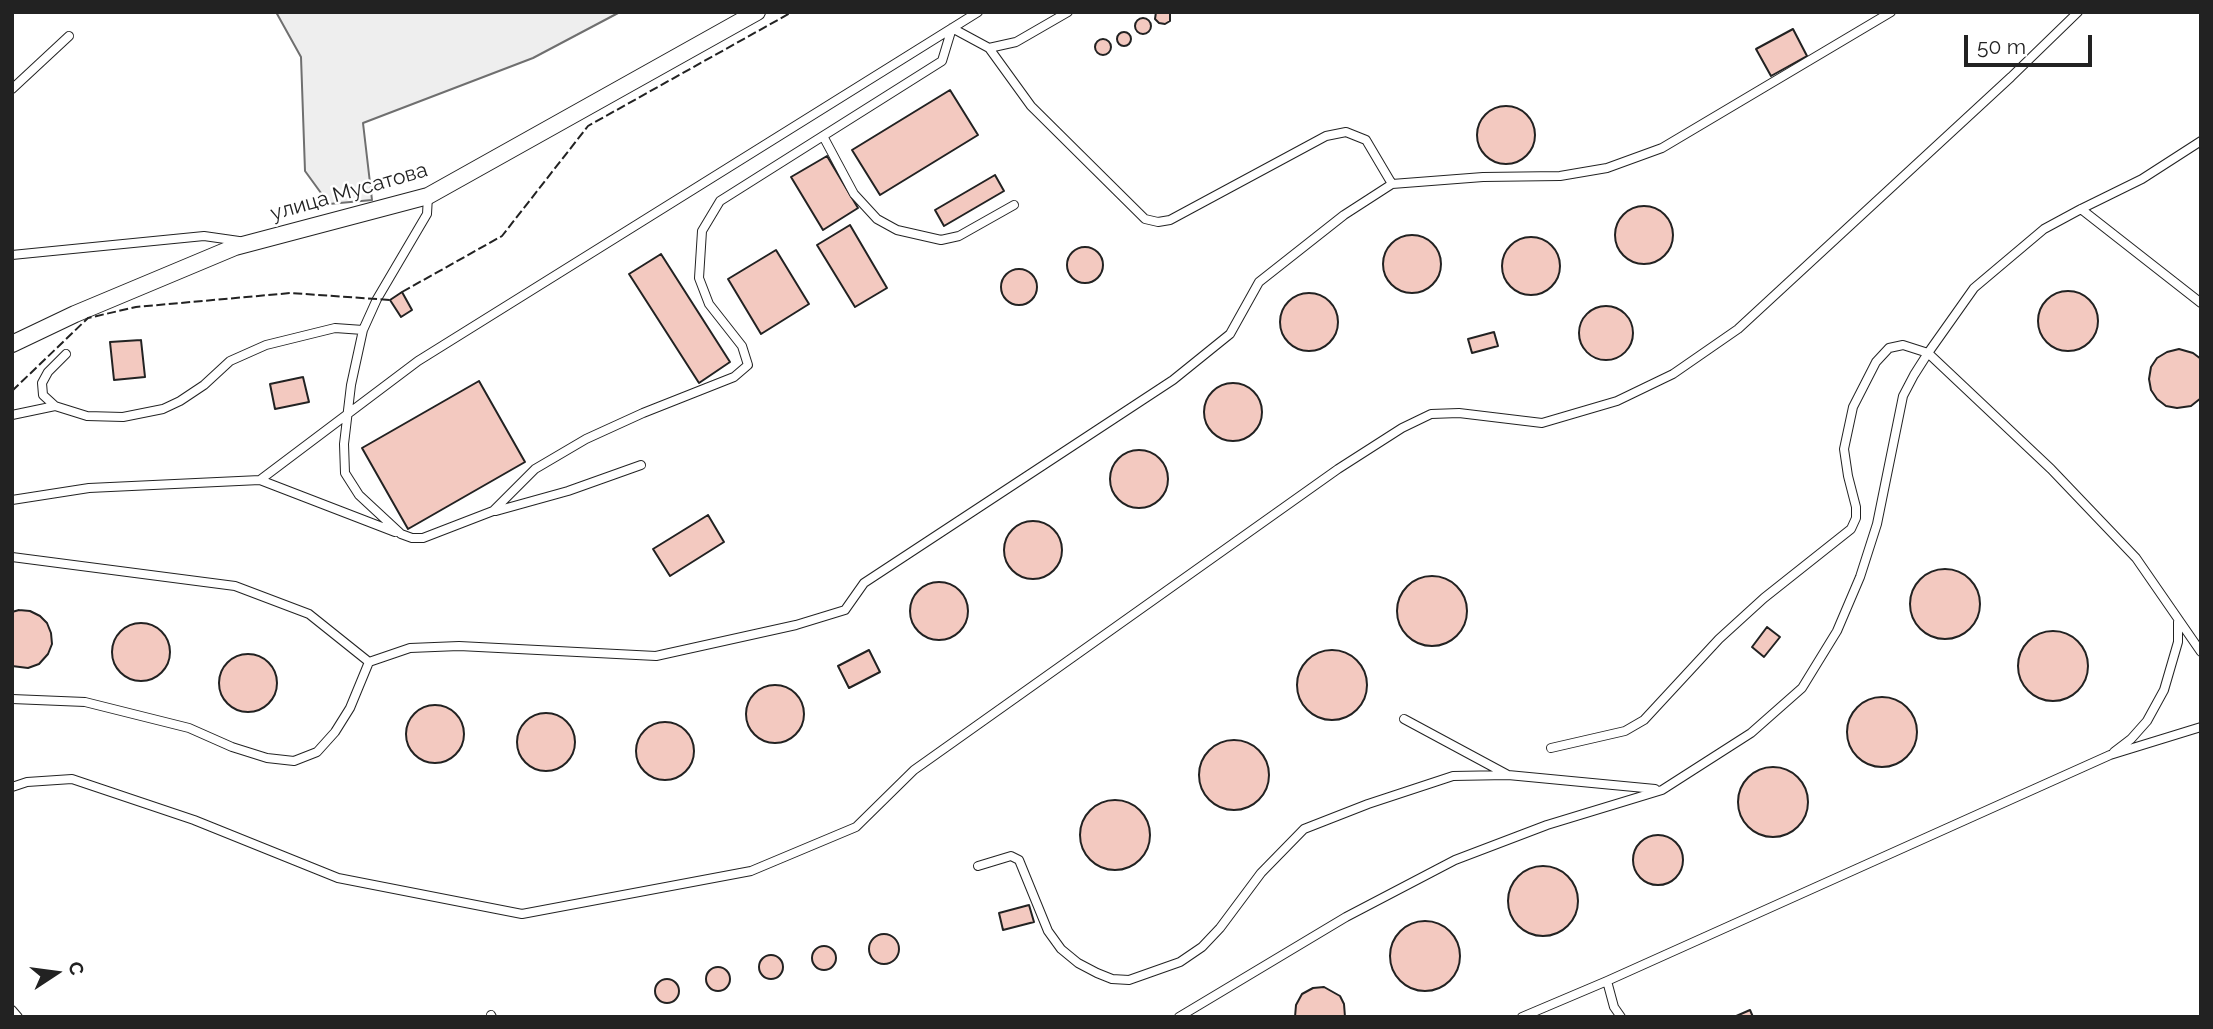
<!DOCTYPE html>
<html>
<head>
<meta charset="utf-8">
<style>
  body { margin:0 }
  #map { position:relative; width:2213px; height:1029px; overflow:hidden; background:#fff; font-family:Raleway,sans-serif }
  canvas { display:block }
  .frame { position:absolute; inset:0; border:14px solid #222; pointer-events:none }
  .north { position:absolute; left:21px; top:938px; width:70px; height:70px; -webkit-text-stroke:5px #fff; paint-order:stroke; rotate:77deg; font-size:19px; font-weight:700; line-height:28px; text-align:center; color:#222 }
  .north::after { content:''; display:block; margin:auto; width:24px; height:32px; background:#222; clip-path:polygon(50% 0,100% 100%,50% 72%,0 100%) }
  .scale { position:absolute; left:1964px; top:35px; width:128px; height:32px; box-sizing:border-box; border:4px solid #222; border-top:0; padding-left:9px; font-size:21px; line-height:24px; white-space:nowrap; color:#222; -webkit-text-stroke:5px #fff; paint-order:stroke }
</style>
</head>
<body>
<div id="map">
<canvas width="2213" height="1029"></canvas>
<div class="frame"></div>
<div class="north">С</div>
<div class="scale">50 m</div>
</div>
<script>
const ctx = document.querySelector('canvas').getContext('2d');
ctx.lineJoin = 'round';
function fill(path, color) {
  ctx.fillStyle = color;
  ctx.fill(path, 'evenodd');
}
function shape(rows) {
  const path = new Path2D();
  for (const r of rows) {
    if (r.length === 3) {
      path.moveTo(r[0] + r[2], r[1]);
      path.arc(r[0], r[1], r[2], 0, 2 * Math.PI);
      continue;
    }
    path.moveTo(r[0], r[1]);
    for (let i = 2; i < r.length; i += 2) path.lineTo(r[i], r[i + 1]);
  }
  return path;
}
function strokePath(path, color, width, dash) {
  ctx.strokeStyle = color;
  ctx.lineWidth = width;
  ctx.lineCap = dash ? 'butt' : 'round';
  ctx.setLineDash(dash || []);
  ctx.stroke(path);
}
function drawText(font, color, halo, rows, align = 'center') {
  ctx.font = font + ' Raleway,sans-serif';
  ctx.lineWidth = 5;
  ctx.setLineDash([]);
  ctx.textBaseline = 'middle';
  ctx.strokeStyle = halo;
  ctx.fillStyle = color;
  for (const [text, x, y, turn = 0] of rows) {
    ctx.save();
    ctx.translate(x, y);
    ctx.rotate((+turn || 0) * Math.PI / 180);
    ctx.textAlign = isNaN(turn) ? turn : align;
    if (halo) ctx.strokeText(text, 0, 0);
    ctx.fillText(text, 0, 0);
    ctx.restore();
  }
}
const green = shape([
  [276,12,620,12,533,58,363,123,372,200,329,204,305,171,301,57,276,12]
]);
fill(green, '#eee');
strokePath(green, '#6f6f6f', 2);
const building = shape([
  [1156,12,1170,12,1170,21,1165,24,1159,23,1155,19,1156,12],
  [1143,26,8],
  [1793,29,1807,56,1771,76,1756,49,1793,29],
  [1124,39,7],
  [1103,47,8],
  [950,90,978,135,880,195,852,150,950,90],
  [1506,135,29],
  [827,156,858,208,823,230,791,177,827,156],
  [995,175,1004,191,944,226,935,210,995,175],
  [1644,235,29],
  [850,225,887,288,855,307,817,245,850,225],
  [1412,264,29],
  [1531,266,29],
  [1085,265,18],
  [776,250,809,304,761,334,728,279,776,250],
  [661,254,730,362,699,383,629,274,661,254],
  [1019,287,18],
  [2068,321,30],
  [402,292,412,310,401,317,390,300,402,292],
  [1309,322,29],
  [1606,333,27],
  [1494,332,1498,346,1472,353,1468,339,1494,332],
  [141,340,145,377,114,380,110,342,141,340],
  [2179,349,2193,353,2201,359,2201,398,2191,406,2177,408,2166,406,2157,399,2151,390,2149,379,2151,367,2157,358,2167,352,2179,349],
  [303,377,309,402,275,409,270,384,303,377],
  [479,381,525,462,408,529,362,448,479,381],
  [1233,412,29],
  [1139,479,29],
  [708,515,724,542,670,576,653,549,708,515],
  [1033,550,29],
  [1945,604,35],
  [1432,611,35],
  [939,611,29],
  [19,610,30,611,40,616,47,623,51,633,52,644,48,654,39,664,28,668,12,666,12,612,19,610],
  [141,652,29],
  [1767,627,1780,637,1764,657,1752,647,1767,627],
  [2053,666,35],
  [1332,685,35],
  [869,650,880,672,849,688,838,666,869,650],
  [248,683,29],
  [775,714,29],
  [1882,732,35],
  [435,734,29],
  [546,742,29],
  [665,751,29],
  [1234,775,35],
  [1773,802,35],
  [1115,835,35],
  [1658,860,25],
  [1543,901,35],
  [1029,905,1034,922,1003,930,999,913,1029,905],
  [1425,956,35],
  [884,949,15],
  [824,958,12],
  [771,967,12],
  [718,979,12],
  [667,991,12],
  [1324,987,1340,996,1344,1004,1345,1017,1295,1017,1296,1005,1302,994,1313,988,1324,987],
  [1750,1010,1753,1017,1734,1017,1750,1010]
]);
fill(building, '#f3c9c0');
strokePath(building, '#222', 2);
const lane = shape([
  [989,48,1031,106,1145,219,1158,222,1170,220,1326,136,1346,132,1366,140,1392,184],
  [12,89,69,36],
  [2201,141,2142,179,2081,209,2044,229,1974,288,1928,353,2051,469,2136,558,2201,652],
  [428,196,427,214,377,299,363,330,351,385,344,444,345,473,359,495,401,534,412,538,423,538,493,511,535,469,586,439,643,413,734,377,748,365,742,346,709,304,699,278,702,231,720,201,823,136],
  [1014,205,959,236,941,240,897,230,877,219,854,194,823,136,942,61,952,28,989,48,1016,42,1068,12],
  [2081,209,2201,303],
  [12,255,204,236,239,241],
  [66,354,48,372,42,383,43,395,55,406,87,416,123,417,163,409,180,401,204,385,230,361,266,345,335,328,363,330],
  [12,415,55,406],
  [260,480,395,532],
  [12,500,89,488,260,480,418,361,978,12],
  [496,511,568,491,641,465],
  [12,557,235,586,309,614,369,662],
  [369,662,410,648,459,646,656,656,796,625,845,610,864,583,1173,380,1230,334,1259,282,1344,215,1392,184,1483,177,1560,176,1607,168,1662,148,1891,12],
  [12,699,85,702,189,728,232,747,267,758,294,761,317,752,335,732,350,708,369,662],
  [1404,719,1508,775,1655,789],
  [2114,752,2131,739,2147,721,2164,690,2178,642,2178,622],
  [12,787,27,782,72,779,194,820,338,878,522,914,751,871,856,827,914,770,1338,469,1402,428,1431,414,1459,413,1542,423,1617,401,1673,374,1738,329,2011,77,2078,12],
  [978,866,1011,856,1019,860,1048,931,1061,949,1078,963,1097,973,1112,979,1129,980,1180,962,1202,947,1220,928,1261,873,1304,829,1368,804,1453,776,1508,775],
  [1607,981,1614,1007,1621,1017],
  [12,1010,18,1017],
  [491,1015,492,1017],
  [1179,1017,1346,917,1455,860,1547,825,1662,790,1751,733,1802,688,1837,631,1860,577,1877,524,1903,396,1914,375,1928,353,1903,345,1889,348,1876,362,1853,407,1844,449,1848,476,1856,507,1856,518,1851,529,1764,598,1719,639,1644,720,1625,731,1551,748],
  [1522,1017,1607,981,2110,755,2201,727]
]);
const street = shape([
  [12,344,75,314,235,247,428,196,757,12]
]);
strokePath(lane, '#222', 10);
strokePath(street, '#222', 18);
strokePath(lane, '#fff', 8);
strokePath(street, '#fff', 16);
strokePath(shape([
  [402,292,502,236,588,126,792,12],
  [12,391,88,318,136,307,291,293,390,300]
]), '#222', 2, [9, 3.5]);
drawText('21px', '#222', '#fff', [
  ["улица Мусатова",349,192,-16]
]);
</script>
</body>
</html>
